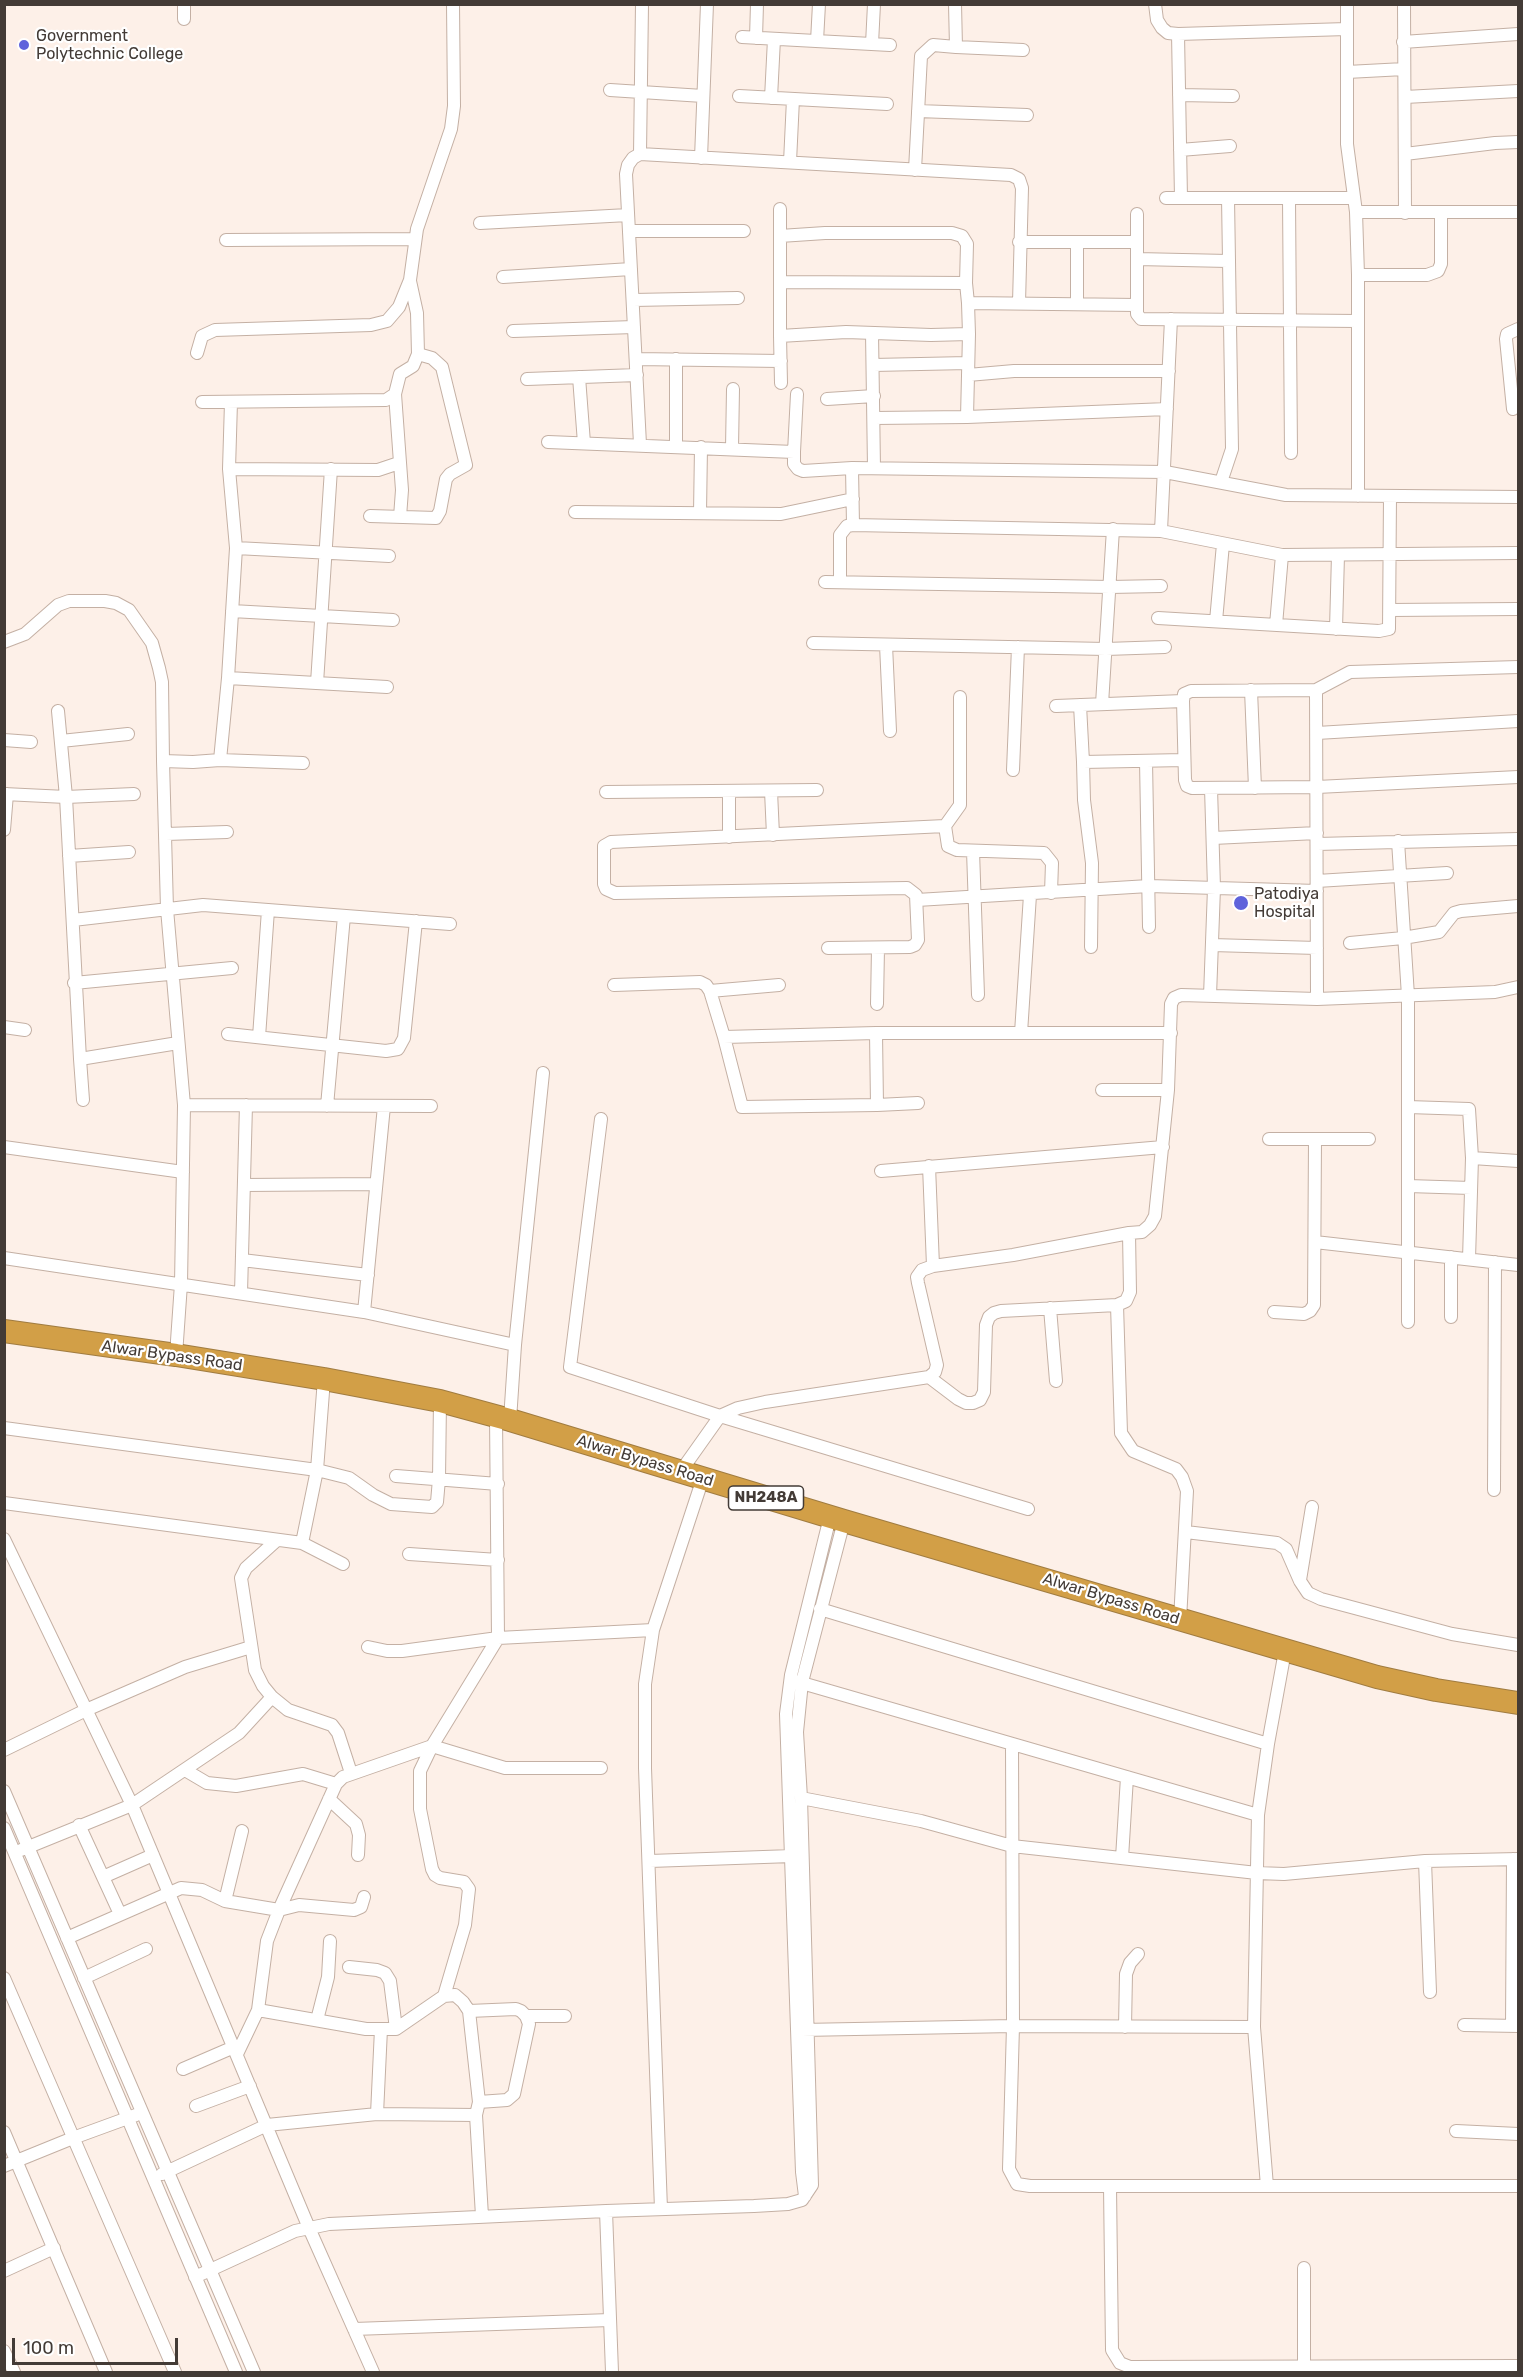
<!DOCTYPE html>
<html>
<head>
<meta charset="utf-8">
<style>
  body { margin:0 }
  #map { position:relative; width:1523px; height:2377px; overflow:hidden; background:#fdf0e8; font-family:Rubik,sans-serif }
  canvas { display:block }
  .frame { position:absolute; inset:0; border:6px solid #433b36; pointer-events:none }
  .scale { position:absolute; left:12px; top:2338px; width:166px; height:27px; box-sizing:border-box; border:3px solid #433b36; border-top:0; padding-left:8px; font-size:18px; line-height:21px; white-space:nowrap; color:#433b36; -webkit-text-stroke:4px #fff; paint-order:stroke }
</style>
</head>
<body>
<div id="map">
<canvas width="1523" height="2377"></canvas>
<div class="frame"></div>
<div class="scale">100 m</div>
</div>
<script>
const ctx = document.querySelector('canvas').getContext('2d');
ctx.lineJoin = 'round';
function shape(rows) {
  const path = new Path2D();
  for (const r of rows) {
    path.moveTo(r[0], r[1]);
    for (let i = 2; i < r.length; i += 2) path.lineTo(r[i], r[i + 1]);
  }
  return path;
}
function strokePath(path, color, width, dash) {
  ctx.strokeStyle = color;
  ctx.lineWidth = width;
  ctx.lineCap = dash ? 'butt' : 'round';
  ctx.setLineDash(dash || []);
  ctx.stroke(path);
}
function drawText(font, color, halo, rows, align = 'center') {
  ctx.font = font + ' Rubik,sans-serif';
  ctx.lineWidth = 4.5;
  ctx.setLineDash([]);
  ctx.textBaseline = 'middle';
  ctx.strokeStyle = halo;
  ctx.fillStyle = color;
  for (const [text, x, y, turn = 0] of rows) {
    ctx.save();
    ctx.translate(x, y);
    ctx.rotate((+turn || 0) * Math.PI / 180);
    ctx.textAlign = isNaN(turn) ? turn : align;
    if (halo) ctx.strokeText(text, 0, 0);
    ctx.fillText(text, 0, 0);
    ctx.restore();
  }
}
const street = shape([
  [642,4,640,154,1011,175,1019,179,1022,188,1019,303],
  [1155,4,1157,20,1162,28,1168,33,1178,34,1181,198],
  [1347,4,1347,144,1356,212,1358,275,1358,496],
  [1404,4,1405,213],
  [184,19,184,4],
  [1178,34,1347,29],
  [742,37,890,45],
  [756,38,757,4],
  [817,41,819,4],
  [1403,42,1518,34],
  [872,44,874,4],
  [956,47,1023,50],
  [1347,72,1404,69],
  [610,90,703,96],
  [1179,95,1233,96],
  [739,96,887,104],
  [1405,97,1518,91],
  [771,98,774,39],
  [918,111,1027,115],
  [1180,150,1230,146],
  [640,154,633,158,628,165,626,174,640,444],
  [1405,154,1495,143,1518,142],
  [701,158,707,4],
  [790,162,793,99],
  [915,170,921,56,933,45,956,47,955,4],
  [1166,198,1354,198],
  [1289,199,1291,453],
  [780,209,780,336,846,332,931,335,969,334,968,303],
  [1356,212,1518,212],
  [1137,214,1137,314,1141,319,1358,321],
  [480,223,628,215],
  [629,231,744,231],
  [780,236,825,233,952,233,962,236,967,244,966,283],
  [226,240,415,239],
  [1019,242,1137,242],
  [1077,242,1077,304],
  [1137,259,1228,261],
  [1358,275,1427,275,1438,271,1441,264,1441,213],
  [503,277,631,269],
  [781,282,966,283,968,303,1137,305],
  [633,300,738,298],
  [513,331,634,327],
  [872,333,874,468],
  [780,336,781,383],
  [197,353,202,336,215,330,371,325,387,321,399,307,410,280,417,229,451,129,454,106,453,4],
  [636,359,781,361],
  [676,359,676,446],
  [873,365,968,363],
  [968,375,1014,371,1169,371],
  [579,377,584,443],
  [527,379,637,375],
  [395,394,402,490,400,517],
  [827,399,874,396],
  [202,402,386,400,395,394,400,374,413,366,418,354,417,313,410,281],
  [1513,409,1506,339,1507,334,1518,329],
  [967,417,1167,409],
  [874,418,967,417,969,334],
  [548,442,794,452,794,464,798,469,803,471,852,468,1165,472,1286,495,1518,497],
  [732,448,733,389],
  [794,452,797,394],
  [852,468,853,525],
  [229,469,378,470,399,463],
  [1221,482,1232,449,1228,198],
  [575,512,781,514,853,499],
  [700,513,701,447],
  [370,516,436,518,440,511,446,479,450,474,466,465,442,367,432,358,418,354],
  [1161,531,1171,319],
  [236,548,389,556],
  [825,582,1110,587,1161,586],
  [840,582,840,535,847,526,853,525,1161,531,1282,555,1518,553],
  [1390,610,1518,609],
  [232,611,393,620],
  [1158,618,1379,631,1389,629,1390,496],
  [1216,621,1223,544],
  [1276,625,1282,555],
  [1336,629,1338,555],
  [4,642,25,634,58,605,69,601,105,601,116,603,129,610,152,643,159,668,162,682,163,761],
  [813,643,1106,649,1165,647],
  [886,645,890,731],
  [1518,667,1350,672,1316,690,1191,691,1184,694,1183,701,1185,780,1187,786,1192,788,1317,787,1518,777],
  [228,678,387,687],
  [317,683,331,469],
  [1251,690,1255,788],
  [1316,690,1317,999],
  [1102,704,1113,529],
  [1080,705,1083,762],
  [1056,706,1183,701],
  [58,711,66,797,80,1059,178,1043],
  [1317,733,1518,721],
  [4,740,31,742],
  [61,741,128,734],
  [220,760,303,763],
  [1146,761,1149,927],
  [1013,770,1018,647],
  [729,791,729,837],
  [771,791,773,835],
  [606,792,817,790],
  [4,794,66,797,134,794],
  [945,826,960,805,960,697],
  [4,830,7,794],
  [166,834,227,832],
  [1213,838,1317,833],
  [1398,841,1408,996,1408,1322],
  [1317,844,1518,839],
  [973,851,978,995],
  [69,856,129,852],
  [1317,881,1447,873],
  [917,900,1149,886,1317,891],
  [73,920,203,905,450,924],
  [1350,943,1403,938,1439,932,1454,913,1461,911,1518,906],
  [1212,945,1317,948],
  [1091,947,1092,863,1084,800,1083,762,1184,760],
  [828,948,910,947,915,945,918,940,916,895,907,888,615,893,606,889,604,884,604,846,611,842,945,826,948,846,957,850,1044,853,1052,863,1051,893],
  [74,983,232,968],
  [614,985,700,982,706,985,710,991,724,1037,876,1033,1171,1033],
  [710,991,779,985],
  [1210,996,1214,888,1211,788],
  [877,1004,878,948],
  [4,1027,25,1030],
  [1021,1033,1030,895],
  [228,1034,386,1051,398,1049,404,1038,416,921],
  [259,1037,268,910],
  [724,1037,742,1107,877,1105,876,1033],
  [80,1059,83,1100],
  [1102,1090,1168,1090],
  [184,1105,431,1106],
  [877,1105,918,1103],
  [327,1106,344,916],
  [1408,1107,1469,1109,1472,1158,1469,1259],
  [601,1119,570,1367,720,1416,1028,1509],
  [1269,1139,1369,1139],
  [4,1147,183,1172],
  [1472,1158,1518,1161],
  [929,1166,933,1266],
  [881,1171,1163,1147],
  [244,1185,376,1184],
  [1408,1186,1471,1188],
  [1315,1242,1518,1265],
  [1451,1257,1451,1317],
  [4,1258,364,1312,515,1345],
  [242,1260,368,1275],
  [241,1293,246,1105],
  [1050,1308,1056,1381],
  [364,1312,384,1106],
  [1274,1312,1304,1314,1310,1311,1314,1305,1315,1139],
  [176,1355,181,1284,184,1105,167,909,163,761,193,762,220,760,228,678,236,548,229,469,231,402],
  [929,1377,958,1399,966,1403,973,1403,980,1400,984,1392,986,1325,989,1317,994,1313,1001,1311,1117,1305],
  [510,1420,515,1345,543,1073],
  [4,1428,317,1470,349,1478,373,1495,391,1504,432,1507,437,1502,439,1479,440,1401],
  [681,1471,720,1416,738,1408,765,1402,929,1377,935,1372,937,1365,918,1283,917,1277,922,1270,933,1266,1013,1255,1129,1233],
  [396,1476,498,1484],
  [1494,1490,1495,1262],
  [4,1503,302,1543,343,1564],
  [1186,1532,1277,1543,1286,1549,1300,1581,1308,1593,1321,1599,1452,1634,1518,1645],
  [4,1539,132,1805,309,2228,373,2372],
  [277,1540,246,1568,241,1578,255,1670,263,1686,272,1697,288,1710,332,1725,338,1733,351,1773],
  [302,1543,317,1470,324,1379],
  [409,1554,498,1560],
  [1300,1580,1312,1507],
  [820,1609,1268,1744],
  [1180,1620,1187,1491,1182,1477,1176,1469,1133,1451,1121,1433,1117,1305,1126,1301,1130,1292,1129,1233,1142,1232,1150,1225,1155,1216,1168,1090,1171,1004,1174,998,1181,995,1317,999,1495,992,1518,987],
  [368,1647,387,1651,402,1651,498,1638,653,1630],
  [795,1681,1258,1815],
  [1012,1744,1013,2026,1009,2169,1017,2184,1030,2186,1518,2186],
  [4,1750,86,1710,185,1667,251,1647],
  [185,1770,207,1783,236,1786,303,1774,336,1784],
  [4,1791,254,2372],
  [801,1798,921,1821,1012,1846,1257,1873,1284,1874,1425,1861,1518,1859],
  [329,1799,356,1824,359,1835,358,1855],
  [79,1825,120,1914],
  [4,1828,236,2372],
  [21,1850,132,1805,239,1733,272,1697],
  [1122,1858,1127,1777],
  [650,1861,792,1856],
  [1425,1861,1430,1992],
  [103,1877,153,1855],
  [225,1901,242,1831],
  [67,1938,181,1888,202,1890,225,1901,279,1910,299,1905,354,1910,361,1907,364,1897],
  [349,1967,377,1970,385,1973,390,1981,396,2029],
  [4,1978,175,2372],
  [84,1978,146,1949],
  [444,1996,455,1995,463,2002,469,2011,479,2102,476,2115,482,2216],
  [258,2010,366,2029,396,2029,444,1996,465,1925,469,1889,464,1882,440,1878,435,1875,432,1869,420,1809,420,1771,432,1746,498,1638,496,1416],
  [469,2011,516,2009,521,2011,526,2016,529,2024,514,2094,507,2100,479,2102],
  [526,2016,565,2016],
  [317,2020,328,1977,330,1941],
  [1464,2025,1518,2026],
  [1512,2026,1513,1859],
  [1125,2027,1126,1974,1130,1963,1138,1954],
  [802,2030,1013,2026,1254,2027],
  [237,2054,258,2010,267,1941,279,1910,336,1784,343,1777,432,1746,505,1768,601,1768],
  [183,2069,234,2047],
  [196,2106,250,2086],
  [377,2114,381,2029],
  [1456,2131,1518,2134],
  [4,2132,106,2372],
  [4,2166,73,2138,136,2115],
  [162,2174,267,2125,377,2114,476,2115],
  [1110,2186,1112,2350,1120,2363,1130,2367,1518,2366],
  [1267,2186,1254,2027,1258,1815,1268,1744,1285,1651],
  [805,2196,802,2172,786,1714,791,1675,830,1517],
  [661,2209,645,1768,645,1684,653,1630,703,1478],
  [606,2211,612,2372],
  [1304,2268,1304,2366],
  [4,2271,54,2248],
  [195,2277,295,2231,329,2224,606,2211,754,2206,788,2204,802,2200,812,2185,801,1798,797,1732,802,1682,844,1521],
  [354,2329,610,2320],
  [4,2351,14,2372]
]);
const highway = shape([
  [4,1331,176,1355,324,1379,440,1401,510,1420,844,1521,1377,1677,1436,1690,1518,1703]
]);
strokePath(street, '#c4b0a4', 14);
strokePath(highway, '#a07c41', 24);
strokePath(street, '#fff', 12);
strokePath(highway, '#d29f47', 22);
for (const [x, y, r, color] of [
  [24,45,6,"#5f63db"],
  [1241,903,8,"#5f63db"]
]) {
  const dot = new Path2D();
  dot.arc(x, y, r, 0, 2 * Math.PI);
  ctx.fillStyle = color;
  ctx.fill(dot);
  strokePath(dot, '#fff', 2);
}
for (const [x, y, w] of [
  [766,1498,75]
]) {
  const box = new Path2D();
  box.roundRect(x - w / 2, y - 12, w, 24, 4.5);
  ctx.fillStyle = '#fff';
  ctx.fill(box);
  strokePath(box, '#433b36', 1.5);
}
drawText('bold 15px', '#433b36', null, [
  ["NH248A",766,1498]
]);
drawText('16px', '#433b36', '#fff', [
  ["Government",36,36],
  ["Polytechnic College",36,54],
  ["Patodiya",1254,894],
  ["Hospital",1254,912]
], 'left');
drawText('16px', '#433b36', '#fff', [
  ["Alwar Bypass Road",172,1356,8],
  ["Alwar Bypass Road",645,1461,17],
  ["Alwar Bypass Road",1111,1599,17]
]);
</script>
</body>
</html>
